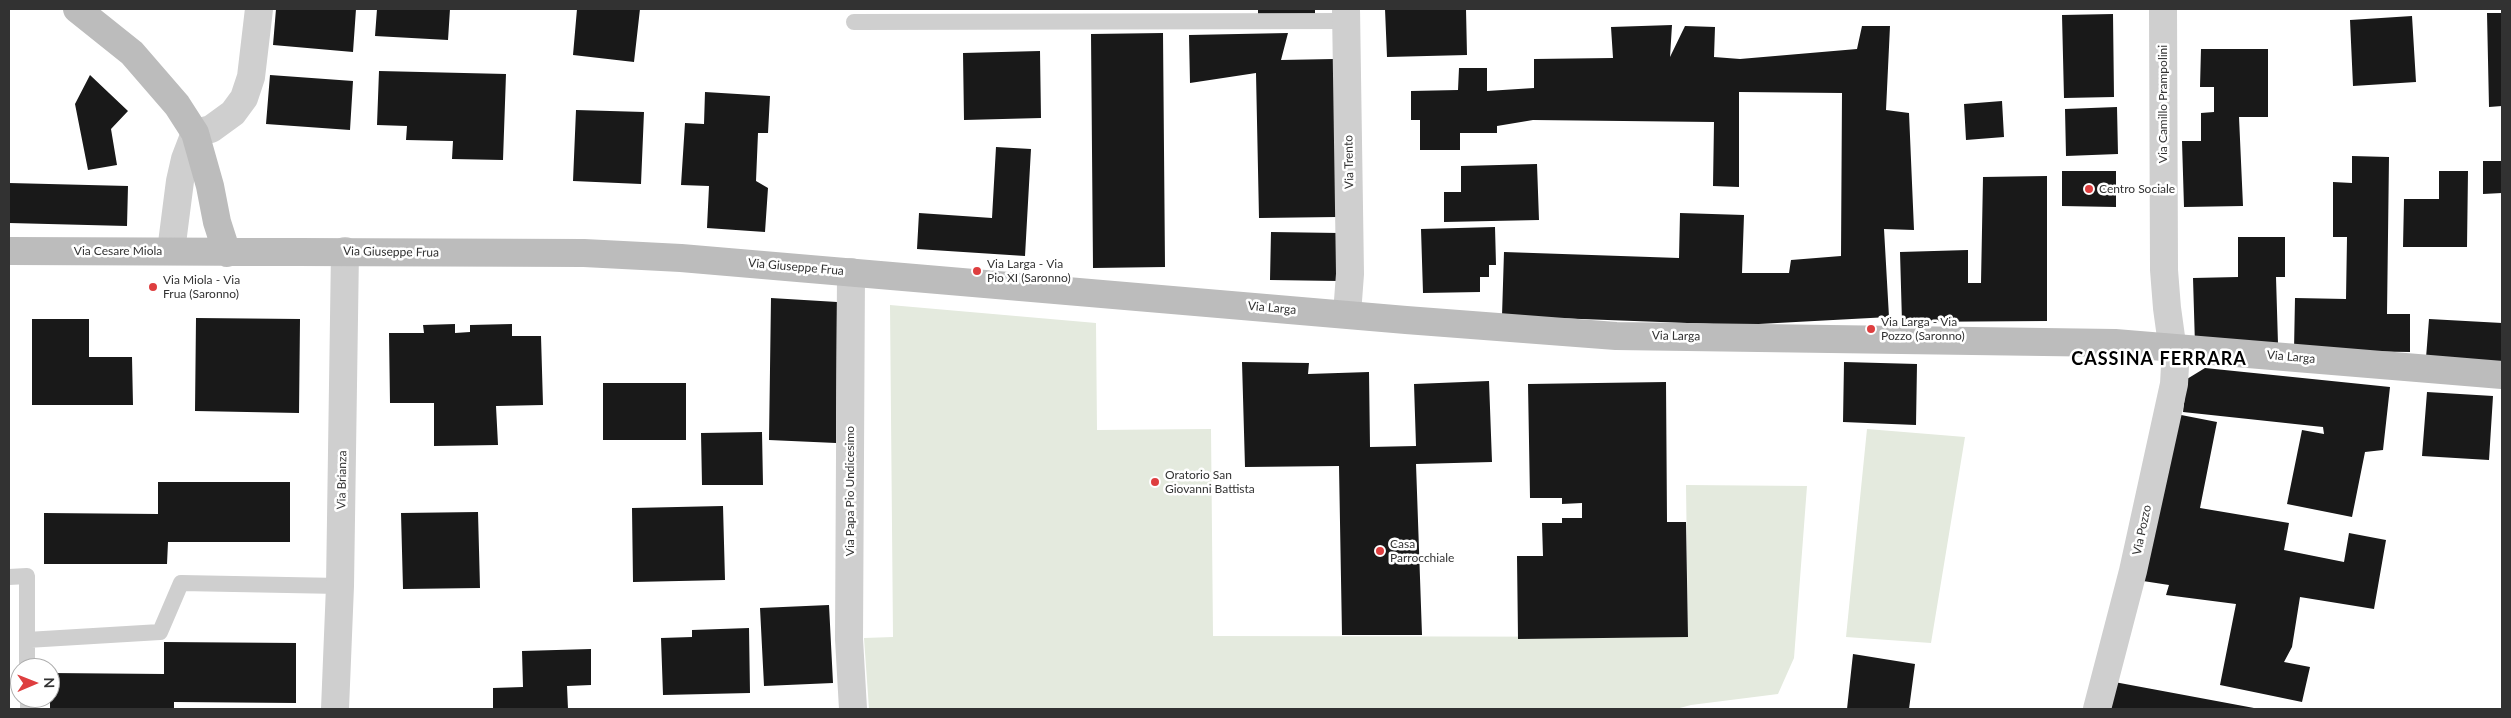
<!DOCTYPE html>
<html>
<head>
<meta charset="utf-8">
<style>
  body { margin:0 }
  #map { position:relative; width:2511px; height:718px; overflow:hidden; background:#fff; font-family:Lato,sans-serif }
  canvas { display:block }
  .frame { position:absolute; inset:0; border:10px solid #323232; pointer-events:none }
  .north { position:absolute; left:10px; top:658px; width:50px; height:50px; box-sizing:border-box; background:#fff; border:1px solid #adadad; border-radius:50%; rotate:89deg; font-size:14px; font-weight:700; line-height:20px; text-align:center; color:#323232 }
  .north::after { content:''; display:block; margin:auto; width:18px; height:22px; background:#de3e3f; clip-path:polygon(50% 0,100% 100%,50% 72%,0 100%) }
</style>
</head>
<body>
<div id="map">
<canvas width="2511" height="718"></canvas>
<div class="frame"></div>
<div class="north">N</div>
</div>
<script>
const ctx = document.querySelector('canvas').getContext('2d');
ctx.lineJoin = 'round';
function fill(path, color) {
  ctx.fillStyle = color;
  ctx.fill(path, 'evenodd');
}
function shape(rows) {
  const path = new Path2D();
  for (const r of rows) {
    path.moveTo(r[0], r[1]);
    for (let i = 2; i < r.length; i += 2) path.lineTo(r[i], r[i + 1]);
  }
  return path;
}
function strokePath(path, color, width, dash) {
  ctx.strokeStyle = color;
  ctx.lineWidth = width;
  ctx.lineCap = dash ? 'butt' : 'round';
  ctx.setLineDash(dash || []);
  ctx.stroke(path);
}
function drawText(font, color, halo, rows, align = 'center') {
  ctx.font = font + ' Lato,sans-serif';
  ctx.lineWidth = 5;
  ctx.setLineDash([]);
  ctx.textBaseline = 'middle';
  ctx.strokeStyle = halo;
  ctx.fillStyle = color;
  for (const [text, x, y, turn = 0] of rows) {
    ctx.save();
    ctx.translate(x, y);
    ctx.rotate((+turn || 0) * Math.PI / 180);
    ctx.textAlign = isNaN(turn) ? turn : align;
    if (halo) ctx.strokeText(text, 0, 0);
    ctx.fillText(text, 0, 0);
    ctx.restore();
  }
}
fill(shape([
  [890,305,1096,323,1097,430,1211,429,1213,636,1688,637,1686,485,1807,486,1794,658,1778,694,1691,705,1676,709,869,709,864,638,893,637],
  [1867,429,1965,437,1931,643,1846,637]
]), '#e4eade');
fill(shape([
  [276,9,356,9,353,52,273,45],
  [377,9,450,9,448,40,375,36],
  [577,9,640,9,634,62,573,55],
  [1258,9,1315,9,1315,17,1258,18],
  [1385,9,1466,9,1467,55,1387,57],
  [2487,13,2502,13,2502,106,2489,107],
  [2113,14,2114,97,2064,98,2062,15],
  [2412,16,2416,82,2353,86,2350,20],
  [1672,25,1670,57,1685,26,1715,27,1714,57,1740,59,1857,49,1862,26,1890,26,1886,110,1909,113,1914,230,1884,229,1889,317,1740,325,1502,316,1504,252,1679,258,1680,213,1744,215,1742,273,1789,273,1791,260,1841,256,1842,93,1739,92,1739,187,1713,186,1714,122,1533,120,1497,126,1497,133,1460,133,1460,150,1420,150,1420,120,1411,120,1411,91,1458,90,1459,68,1487,68,1487,91,1534,88,1534,59,1613,58,1611,27],
  [1163,33,1165,267,1093,268,1091,34],
  [1288,33,1281,60,1334,59,1337,217,1259,218,1256,73,1190,83,1189,35],
  [2201,49,2268,49,2268,117,2239,117,2243,206,2184,207,2182,141,2201,141,2201,113,2214,112,2214,87,2200,87],
  [1040,51,1041,118,964,120,963,53],
  [379,71,506,74,503,160,452,159,453,141,406,140,407,126,377,125],
  [90,75,128,111,111,129,117,165,88,170,75,104],
  [270,75,353,81,350,130,266,124],
  [705,92,770,96,768,133,758,133,756,181,768,188,765,232,707,228,709,186,681,185,685,123,704,124],
  [2002,101,2004,137,1966,140,1964,104],
  [2117,107,2118,154,2066,156,2065,109],
  [576,110,644,112,641,184,573,181],
  [996,147,1031,149,1025,256,917,249,919,213,992,218],
  [2352,156,2389,157,2387,314,2410,314,2410,352,2294,350,2295,298,2346,299,2347,237,2333,237,2333,182,2352,183],
  [2483,161,2502,161,2502,193,2483,194],
  [1537,164,1539,220,1444,222,1444,192,1461,192,1461,166],
  [2062,171,2116,171,2116,207,2062,206],
  [2439,171,2468,171,2467,247,2403,247,2404,199,2439,199],
  [2047,176,2047,321,1902,322,1900,252,1968,250,1968,283,1981,283,1983,177],
  [9,183,128,186,127,226,9,223],
  [1495,227,1496,265,1489,265,1489,277,1480,277,1480,292,1423,293,1421,229],
  [1271,232,1339,233,1339,281,1270,280],
  [2238,237,2285,237,2285,277,2276,277,2278,344,2195,345,2193,278,2238,277],
  [771,298,837,302,836,443,769,440],
  [196,318,300,319,299,413,195,411],
  [32,319,89,319,89,357,132,357,133,405,32,405],
  [2429,319,2502,323,2502,363,2426,358],
  [455,324,455,333,470,332,470,325,512,324,512,336,541,336,543,405,496,406,498,445,434,446,434,403,390,403,389,333,424,333,423,325],
  [1242,362,1309,363,1308,374,1369,372,1370,447,1416,446,1414,384,1489,381,1492,462,1416,464,1422,635,1342,635,1339,466,1245,467],
  [1844,362,1917,364,1916,425,1843,422],
  [2205,368,2390,387,2383,450,2365,452,2352,517,2287,504,2302,430,2324,434,2323,427,2183,412,2187,379],
  [1666,382,1667,522,1686,522,1688,637,1518,639,1517,556,1543,556,1542,523,1562,523,1562,518,1582,518,1582,503,1562,504,1562,498,1530,498,1528,384],
  [603,383,686,383,686,440,603,440],
  [2427,392,2493,396,2489,460,2422,456],
  [2176,414,2217,422,2200,508,2289,523,2284,550,2344,562,2349,533,2386,540,2374,609,2300,597,2292,647,2284,662,2310,667,2302,702,2220,685,2236,604,2166,595,2169,585,2143,581],
  [762,432,763,485,702,485,701,433],
  [158,482,290,482,290,542,168,542,167,564,44,564,44,513,158,514],
  [723,506,725,580,633,582,632,508],
  [478,512,480,588,403,589,401,513],
  [829,605,833,683,764,686,760,608],
  [749,628,750,693,663,695,661,638,692,637,692,630],
  [164,642,296,643,296,703,174,702,174,709,50,709,50,673,164,674],
  [591,649,591,685,567,686,568,709,493,709,493,688,523,687,522,651],
  [1853,654,1915,664,1909,709,1847,709],
  [2109,681,2254,708,2254,709,2103,709]
]), '#191919');
strokePath(shape([
  [854,22,1347,21],
  [9,577,27,576,27,668],
  [27,640,160,632,181,583,340,586],
  [28,698,28,709]
]), '#cfcfcf', 16);
strokePath(shape([
  [1346,9,1350,274,1347,314],
  [171,251,180,181,185,159,195,133,211,129,233,113,244,98,251,77,259,9],
  [851,272,849,639,853,709],
  [335,709,340,586,345,251],
  [2097,709,2133,571,2174,384,2175,366,2167,308,2164,270,2163,9]
]), '#cfcfcf', 28);
strokePath(shape([
  [77,9,132,53,177,105,195,133,210,186,217,222,227,253],
  [9,251,584,253,681,258,1406,320,1616,336,2115,343,2502,375]
]), '#bcbcbc', 28);
for (const [x, y, r, color] of [
  [2089,189,5,"#de3e3f"],
  [977,271,5,"#de3e3f"],
  [153,287,5,"#de3e3f"],
  [1871,329,5,"#de3e3f"],
  [1155,482,5,"#de3e3f"],
  [1380,551,5,"#de3e3f"]
]) {
  const dot = new Path2D();
  dot.arc(x, y, r, 0, 2 * Math.PI);
  ctx.fillStyle = color;
  ctx.fill(dot);
  strokePath(dot, '#fff', 2);
}
drawText('12px', '#323232', '#fff', [
  ["Via Camillo Prampolini",2163,104,-90],
  ["Via Trento",1349,162,-91],
  ["Via Cesare Miola",118,251],
  ["Via Giuseppe Frua",391,252,1],
  ["Via Giuseppe Frua",796,267,5],
  ["Via Larga",1272,308,5],
  ["Via Larga",1676,336,1],
  ["Via Larga",2291,357,5],
  ["Via Brianza",342,480,-89],
  ["Via Papa Pio Undicesimo",850,491,-90],
  ["Via Pozzo",2142,530,-78]
]);
drawText('12px', '#323232', '#fff', [
  ["Centro Sociale",2099,189],
  ["Via Larga - Via",987,264],
  ["Pio XI (Saronno)",987,278],
  ["Via Miola - Via",163,280],
  ["Frua (Saronno)",163,294],
  ["Via Larga - Via",1881,322],
  ["Pozzo (Saronno)",1881,336],
  ["Oratorio San",1165,475],
  ["Giovanni Battista",1165,489],
  ["Casa",1390,544],
  ["Parrocchiale",1390,558]
], 'left');
ctx.letterSpacing = '1px';
drawText('bold 18px', '#000', '#fff', [
  ["CASSINA FERRARA",2159,359]
]);
ctx.letterSpacing = '0px';
</script>
</body>
</html>
